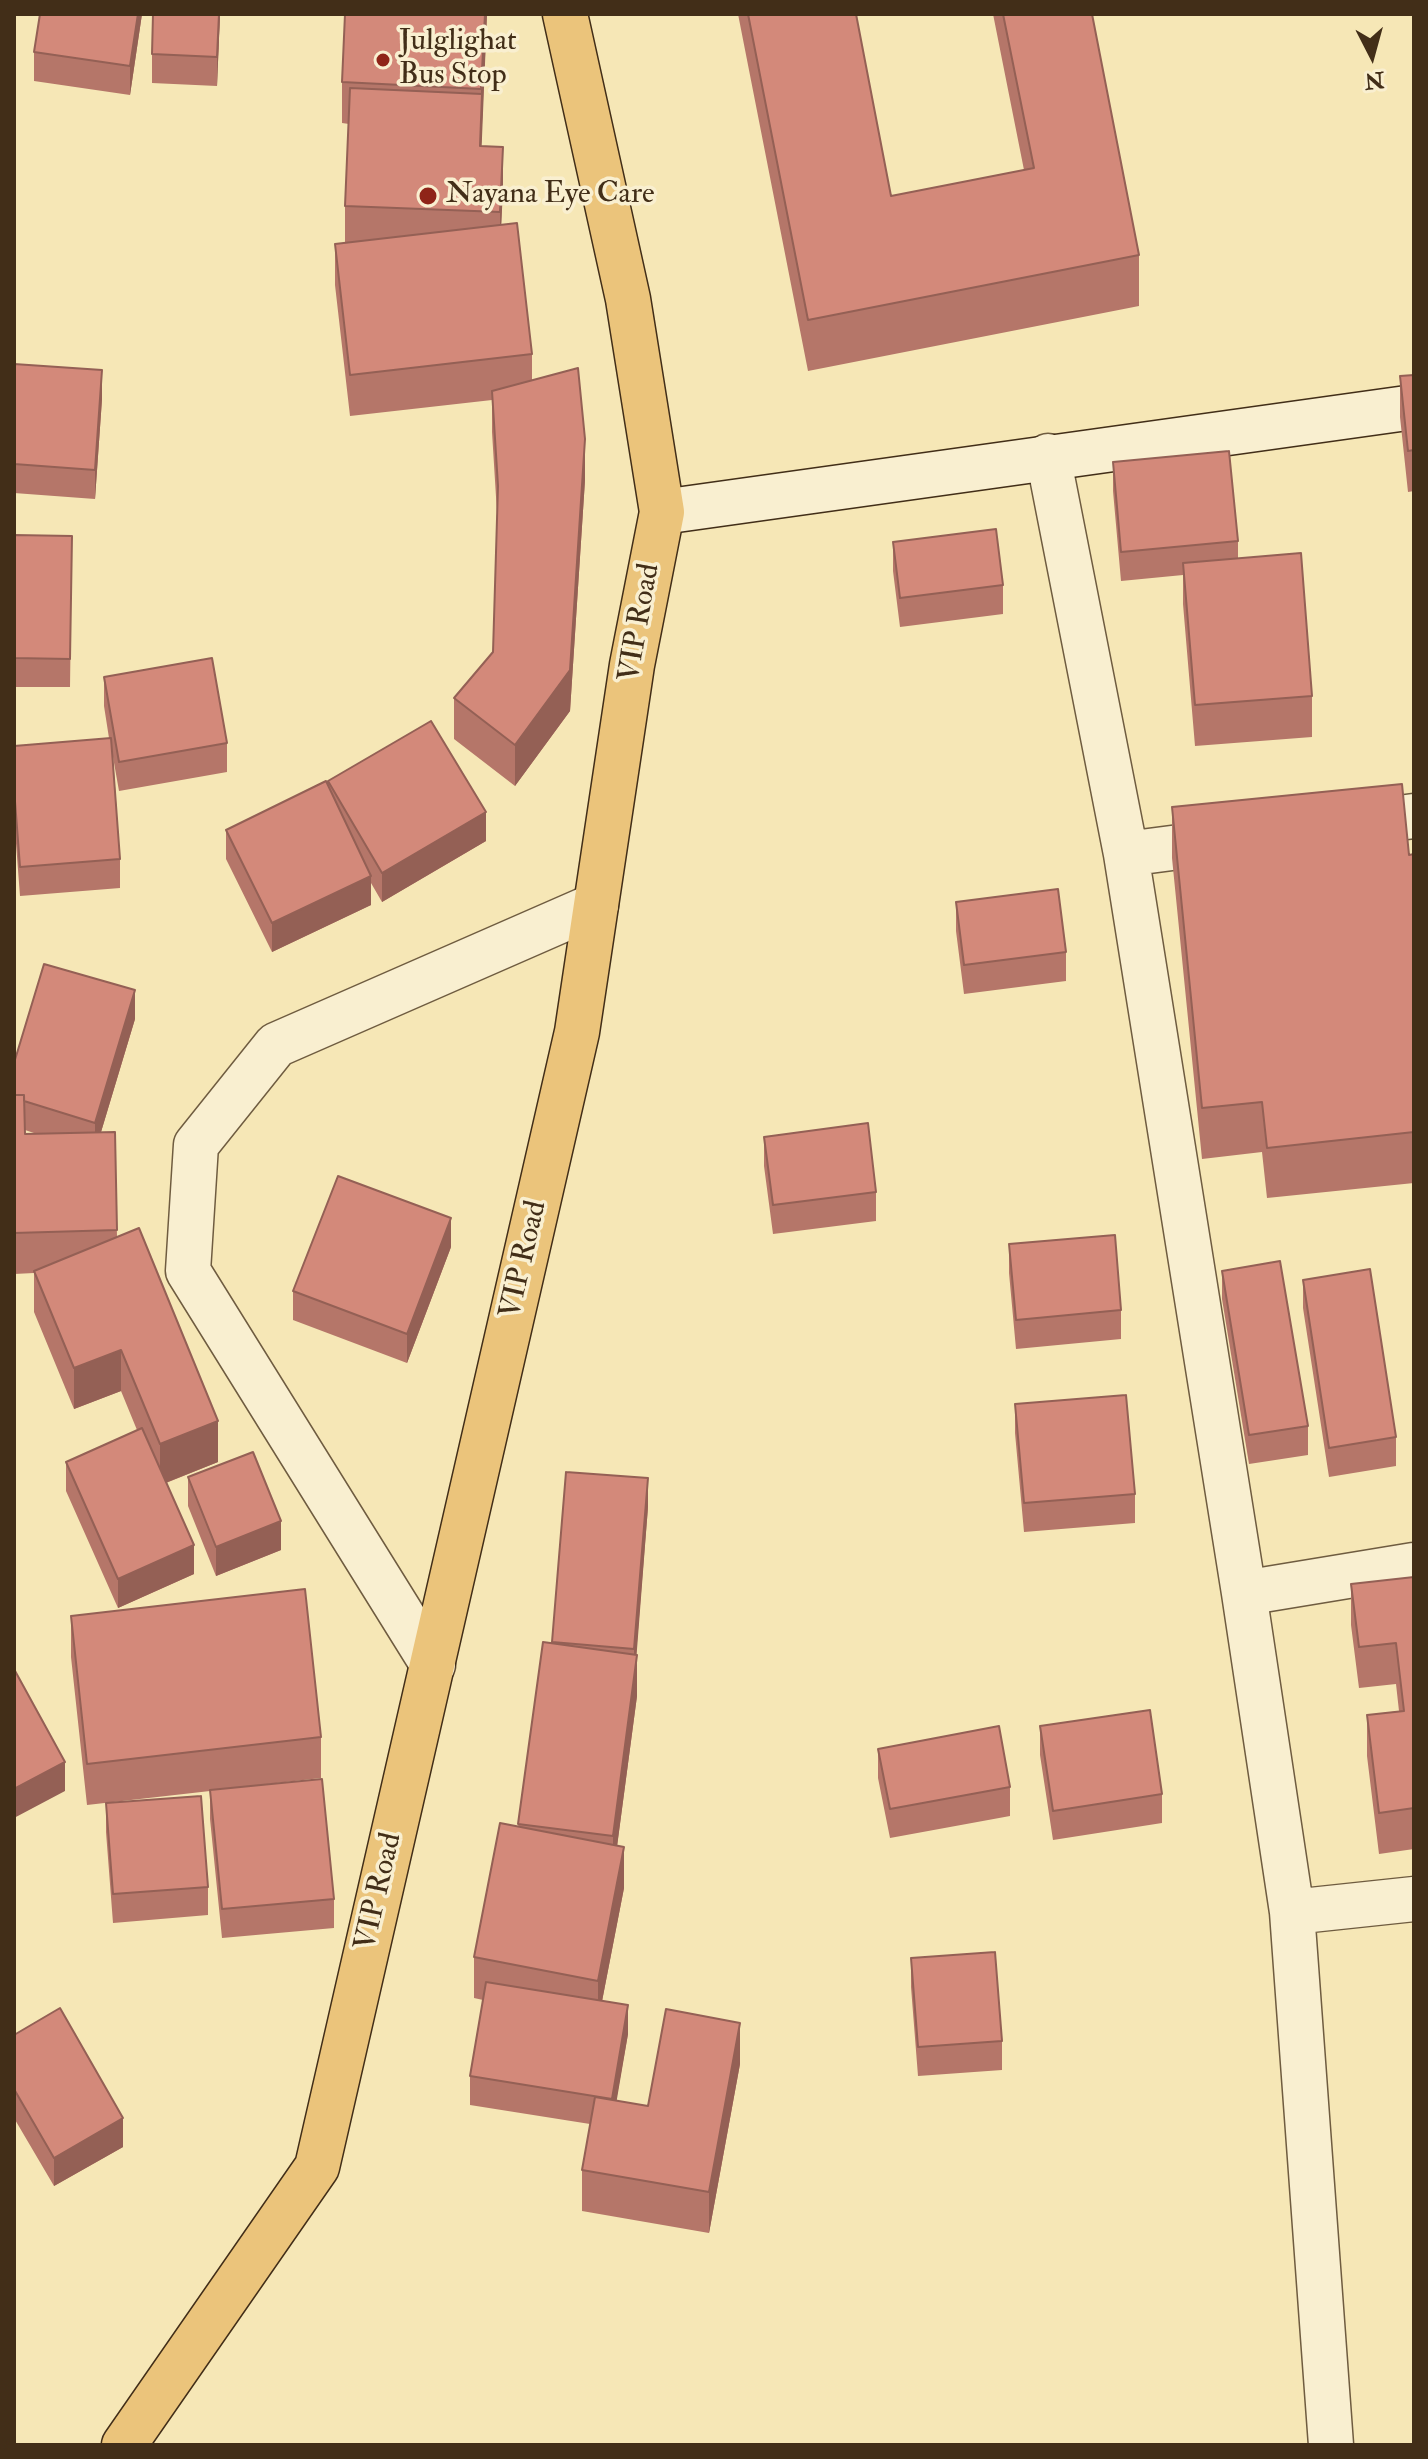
<!DOCTYPE html>
<html>
<head>
<meta charset="utf-8">
<style>
  body { margin:0 }
  #map { position:relative; width:1428px; height:2459px; overflow:hidden; background:#f6e7b6; font-family:"IM FELL Double Pica",serif }
  canvas { display:block }
  .frame { position:absolute; inset:0; border:16px solid #422e18; pointer-events:none }
  .north { position:absolute; left:1332px; top:16px; width:80px; height:80px; -webkit-text-stroke:6px #f9efd0; paint-order:stroke; rotate:174deg; font-size:22px; font-weight:700; line-height:32px; text-align:center; color:#422e18 }
  .north::after { content:''; display:block; margin:auto; width:28px; height:36px; background:#422e18; clip-path:polygon(50% 0,100% 100%,50% 72%,0 100%) }
</style>
</head>
<body>
<div id="map">
<canvas width="1428" height="2459"></canvas>
<div class="frame"></div>
<div class="north">N</div>
</div>
<script>
const ctx = document.querySelector('canvas').getContext('2d');
ctx.lineJoin = 'round';
function shape(rows) {
  const path = new Path2D();
  for (const r of rows) {
    path.moveTo(r[0], r[1]);
    for (let i = 2; i < r.length; i += 2) path.lineTo(r[i], r[i + 1]);
  }
  return path;
}
function strokePath(path, color, width, dash) {
  ctx.strokeStyle = color;
  ctx.lineWidth = width;
  ctx.lineCap = dash ? 'butt' : 'round';
  ctx.setLineDash(dash || []);
  ctx.stroke(path);
}
function fill(path, color) {
  ctx.fillStyle = color;
  ctx.fill(path, 'evenodd');
}
function drawText(font, color, halo, rows, align = 'center') {
  ctx.font = font + ' "IM FELL Double Pica",serif';
  ctx.lineWidth = 7;
  ctx.setLineDash([]);
  ctx.textBaseline = 'middle';
  ctx.strokeStyle = halo;
  ctx.fillStyle = color;
  for (const [text, x, y, turn = 0] of rows) {
    ctx.save();
    ctx.translate(x, y);
    ctx.rotate((+turn || 0) * Math.PI / 180);
    ctx.textAlign = isNaN(turn) ? turn : align;
    if (halo) ctx.strokeText(text, 0, 0);
    ctx.fillText(text, 0, 0);
    ctx.restore();
  }
}
const street = shape([
  [1048,456,1126,854,1244,1593,1292,1912,1331,2445],
  [1345,825,1414,816],
  [1126,854,1233,840],
  [1244,1593,1414,1565],
  [433,1665,188,1271,196,1145,276,1045,596,905],
  [1292,1912,1414,1899]
]);
const secondary = shape([
  [662,512,1414,407]
]);
const highway = shape([
  [124,2445,317,2167,577,1032,632,665,662,512,628,299,565,14]
]);
strokePath(street, '#6f5c40', 47);
strokePath(secondary, '#422e18', 47);
strokePath(highway, '#422e18', 47);
strokePath(street, '#f9efd0', 44);
strokePath(secondary, '#f9efd0', 44);
strokePath(highway, '#ebc47b', 44);
fill(shape([
  [142,14,130,95,34,81,34,52],
  [220,14,217,86,152,83,152,54],
  [487,14,481,146,503,188,501,225,532,354,532,380,585,480,570,711,515,786,454,739,454,698,493,652,497,513,492,432,492,400,350,416,335,285,335,244,345,243,345,206,349,124,342,123,342,82],
  [738,14,856,14,891,196,1024,170,993,14,1092,14,1139,255,1139,306,808,371],
  [14,364,102,399,95,499,14,493],
  [1414,375,1414,491,1408,492,1400,417,1400,376],
  [1113,462,1238,541,1238,558,1312,696,1312,737,1195,746,1183,604,1183,575,1121,581,1113,491],
  [14,535,72,536,70,687,14,687],
  [893,542,1003,585,1003,614,900,627,893,571],
  [104,677,227,743,227,772,119,791,113,757,120,859,120,888,20,896,14,817,14,746,109,738,104,706],
  [328,781,486,841,382,902,371,883,371,905,272,952,226,859,226,830,328,785],
  [1172,807,1409,855,1414,854,1414,1183,1267,1198,1262,1152,1202,1159,1172,858],
  [956,902,1066,952,1066,981,964,994,956,931],
  [135,1019,101,1132,115,1132,117,1237,218,1462,166,1483,194,1574,118,1608,66,1491,66,1462,137,1430,121,1391,74,1409,34,1312,34,1273,14,1274,14,1063],
  [25,1130,37,1134,25,1134],
  [764,1137,876,1192,876,1221,773,1234,764,1166],
  [1009,1244,1121,1310,1121,1339,1016,1349,1009,1273],
  [451,1247,407,1363,293,1320,293,1291],
  [1222,1271,1308,1426,1308,1455,1249,1464,1222,1299],
  [1303,1280,1396,1437,1396,1466,1329,1477,1303,1308],
  [1015,1404,1135,1494,1135,1523,1024,1532,1015,1433],
  [188,1477,281,1550,216,1576,188,1506],
  [648,1507,636,1655,637,1696,617,1846,624,1888,602,2001,628,2034,616,2101,648,2106,740,2064,709,2233,582,2211,582,2170,590,2124,470,2105,470,2076,483,2000,474,1998,474,1957,518,1827,552,1643],
  [1414,1577,1414,1849,1379,1854,1367,1756,1367,1715,1399,1711,1396,1684,1359,1688,1351,1625,1351,1584],
  [71,1616,321,1737,321,1778,250,1786,334,1899,334,1928,222,1938,210,1819,210,1791,87,1805,71,1657],
  [1040,1726,1162,1794,1162,1823,1053,1840,1040,1755],
  [878,1749,1010,1787,1010,1816,890,1838,878,1778],
  [106,1803,208,1887,208,1915,113,1923,106,1832],
  [911,1958,1002,2041,1002,2070,918,2076,911,1987],
  [14,2035,123,2147,54,2186,14,2118]
]), '#b57669');
fill(shape([
  [138,14,142,14,130,95,130,66],
  [219,14,220,14,217,86,217,57],
  [485,14,487,14,480,187,481,89],
  [503,147,503,188,500,253,500,212],
  [102,370,102,399,95,499,95,470],
  [585,439,585,480,570,711,515,786,515,745],
  [486,812,486,841,382,902,382,873],
  [371,876,371,905,272,952,272,923],
  [135,990,135,1019,95,1152,95,1123],
  [451,1218,451,1247,407,1363,407,1334],
  [121,1350,121,1391,74,1409,74,1368],
  [218,1421,218,1462,160,1485,160,1444],
  [648,1478,648,1507,635,1675,637,1655,637,1696,613,1877,613,1836,634,1677,634,1649],
  [281,1521,281,1550,216,1576,216,1547],
  [194,1545,194,1574,118,1608,118,1579],
  [65,1762,65,1791,14,1818,14,1789],
  [624,1847,624,1888,598,2022,598,1981],
  [628,2005,628,2034,612,2128,612,2099],
  [740,2023,740,2064,709,2233,709,2192],
  [123,2118,123,2147,54,2186,54,2158]
]), '#946055');
const building = shape([
  [40,14,138,14,130,66,34,52,40,14],
  [153,14,219,14,217,57,152,54,153,14],
  [345,14,485,14,481,89,342,82,345,14],
  [748,14,856,14,891,196,1034,168,1003,14,1092,14,1139,255,808,320,748,14],
  [350,88,482,94,480,146,503,147,500,212,345,206,350,88],
  [517,223,532,354,350,375,335,244,517,223],
  [14,364,102,370,95,470,14,464,14,364],
  [578,368,585,439,570,670,515,745,454,698,493,652,498,486,492,391,578,368],
  [1414,375,1414,450,1408,451,1400,376,1414,375],
  [1229,451,1238,541,1121,552,1113,462,1229,451],
  [996,529,1003,585,900,598,893,542,996,529],
  [14,535,72,536,70,659,14,658,14,535],
  [1301,553,1312,696,1195,705,1183,563,1301,553],
  [212,658,227,743,119,762,104,677,212,658],
  [431,721,486,812,382,873,328,781,431,721],
  [111,738,120,859,20,867,14,788,14,746,111,738],
  [326,781,371,876,272,923,226,830,326,781],
  [1402,784,1409,855,1414,854,1414,1132,1267,1148,1262,1102,1202,1108,1172,807,1402,784],
  [1058,889,1066,952,964,965,956,902,1058,889],
  [44,964,135,990,95,1123,24,1101,24,1095,14,1095,14,1063,44,964],
  [14,1095,24,1095,25,1134,115,1132,117,1230,14,1233,14,1095],
  [868,1123,876,1192,773,1205,764,1137,868,1123],
  [338,1176,451,1218,407,1334,293,1291,338,1176],
  [139,1228,218,1421,160,1444,121,1350,74,1368,34,1271,139,1228],
  [1115,1235,1121,1310,1016,1320,1009,1244,1115,1235],
  [1280,1261,1308,1426,1249,1435,1222,1271,1280,1261],
  [1370,1269,1396,1437,1329,1448,1303,1280,1370,1269],
  [1126,1395,1135,1494,1024,1503,1015,1404,1126,1395],
  [142,1428,194,1545,118,1579,66,1462,142,1428],
  [253,1452,281,1521,216,1547,188,1477,253,1452],
  [566,1472,648,1478,634,1649,552,1642,566,1472],
  [1414,1577,1414,1808,1379,1813,1367,1715,1404,1711,1396,1643,1359,1647,1351,1584,1414,1577],
  [305,1589,321,1737,87,1764,71,1616,305,1589],
  [543,1642,637,1655,613,1836,518,1824,543,1642],
  [14,1669,65,1762,14,1789,14,1669],
  [1150,1710,1162,1794,1053,1811,1040,1726,1150,1710],
  [999,1726,1010,1787,890,1809,878,1749,999,1726],
  [322,1779,334,1899,222,1909,210,1790,322,1779],
  [201,1796,208,1887,113,1894,106,1803,201,1796],
  [500,1823,624,1847,598,1981,474,1957,500,1823],
  [995,1952,1002,2041,918,2047,911,1958,995,1952],
  [486,1982,628,2005,612,2099,470,2076,486,1982],
  [60,2008,123,2118,54,2158,14,2089,14,2035,60,2008],
  [666,2009,740,2023,709,2192,582,2170,595,2097,648,2106,666,2009]
]);
fill(building, '#d3897a');
strokePath(building, '#946055', 2);
for (const [x, y, r, color] of [
  [383,60,8,"#8f2418"],
  [428,196,10,"#8f2418"]
]) {
  const dot = new Path2D();
  dot.arc(x, y, r, 0, 2 * Math.PI);
  ctx.fillStyle = color;
  ctx.fill(dot);
  strokePath(dot, '#f9efd0', 3);
}
drawText('30px', '#422e18', '#f9efd0', [
  ["Julglighat",399,43],
  ["Bus Stop",399,77],
  ["Nayana Eye Care",446,196]
], 'left');
drawText('30px', '#422e18', '#f9efd0', [
  ["VIP Road",641,623,-80],
  ["VIP Road",525,1260,-77],
  ["VIP Road",380,1892,-77]
]);
</script>
</body>
</html>
